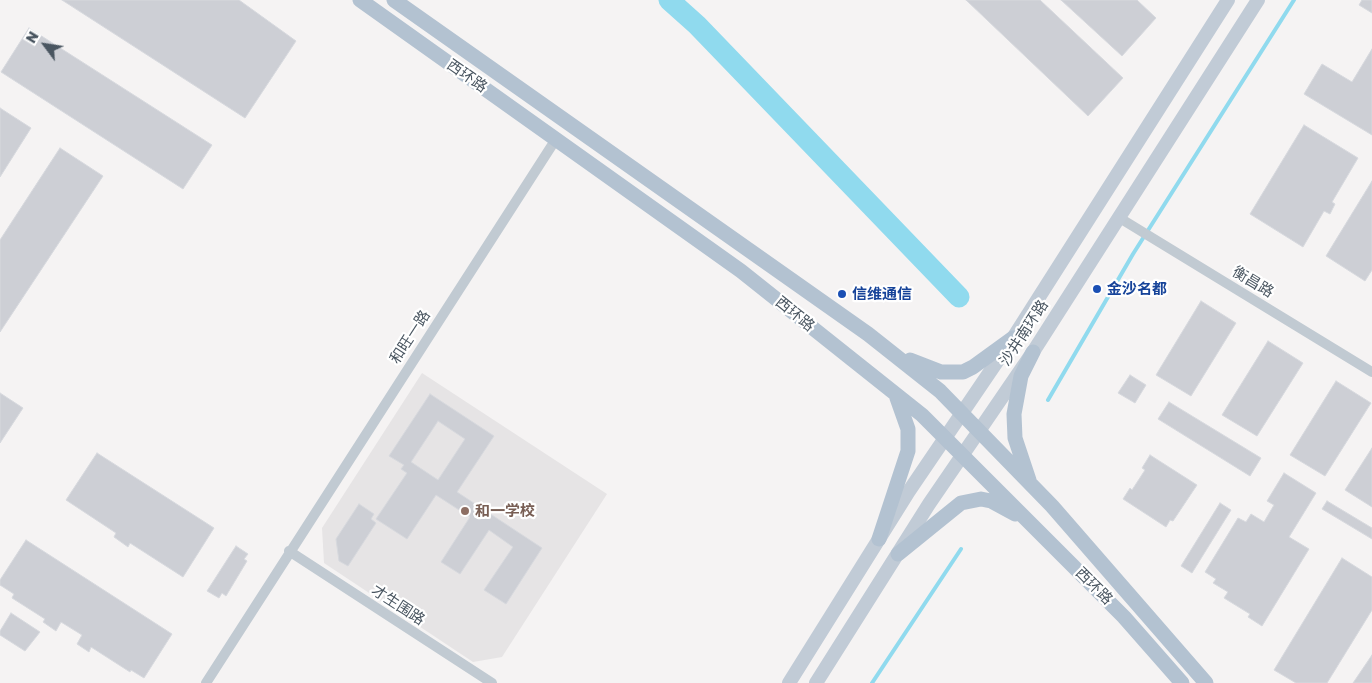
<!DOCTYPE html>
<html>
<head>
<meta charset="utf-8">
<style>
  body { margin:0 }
  #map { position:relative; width:1372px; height:683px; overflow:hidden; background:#f5f3f3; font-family:"Golos Text",sans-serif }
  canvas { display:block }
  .north { position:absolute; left:20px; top:20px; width:50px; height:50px; -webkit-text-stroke:4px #fff; paint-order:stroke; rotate:301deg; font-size:14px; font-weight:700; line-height:20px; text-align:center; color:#4a5661 }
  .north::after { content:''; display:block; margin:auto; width:18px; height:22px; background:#4a5661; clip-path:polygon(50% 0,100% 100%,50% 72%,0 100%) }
</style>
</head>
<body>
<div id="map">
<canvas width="1372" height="683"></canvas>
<div class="north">N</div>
</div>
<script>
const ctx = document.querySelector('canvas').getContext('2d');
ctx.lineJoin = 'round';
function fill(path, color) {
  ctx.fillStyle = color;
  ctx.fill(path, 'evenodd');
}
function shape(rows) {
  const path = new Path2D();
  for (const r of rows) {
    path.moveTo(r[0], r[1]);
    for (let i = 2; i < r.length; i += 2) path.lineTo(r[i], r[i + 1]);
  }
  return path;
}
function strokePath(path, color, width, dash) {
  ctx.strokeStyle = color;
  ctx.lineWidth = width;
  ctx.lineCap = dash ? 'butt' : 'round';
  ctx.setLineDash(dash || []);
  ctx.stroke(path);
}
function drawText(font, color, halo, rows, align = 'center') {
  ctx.font = font + ' "Golos Text","Noto Sans SC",sans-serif';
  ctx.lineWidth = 4.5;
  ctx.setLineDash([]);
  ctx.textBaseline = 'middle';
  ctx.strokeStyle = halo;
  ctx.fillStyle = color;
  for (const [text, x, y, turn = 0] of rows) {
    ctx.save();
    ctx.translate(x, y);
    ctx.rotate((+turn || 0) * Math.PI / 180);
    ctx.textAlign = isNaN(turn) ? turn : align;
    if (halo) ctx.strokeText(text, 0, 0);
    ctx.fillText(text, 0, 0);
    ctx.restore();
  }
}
fill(shape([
  [422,373,607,494,502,657,473,662,324,563,322,528]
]), '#e6e4e5');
strokePath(shape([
  [1048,400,1133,254,1294,0],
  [872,683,961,549]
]), '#90daee', 4);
strokePath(shape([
  [669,0,697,25,959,297]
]), '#90daee', 21);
const building = shape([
  [62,0,239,0,296,41,245,118,62,0],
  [966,0,1040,0,1123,78,1088,116,966,0],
  [1061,0,1137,0,1156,18,1122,56,1061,0],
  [1362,0,1372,0,1372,13,1359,5,1362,0],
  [29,28,212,145,183,189,1,72,29,28],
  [1372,49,1372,135,1304,94,1322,64,1352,82,1372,49],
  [0,108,31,128,0,177,0,108],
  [1304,125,1358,158,1332,202,1335,204,1330,214,1324,211,1303,247,1250,214,1304,125],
  [60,148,103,176,0,332,0,240,60,148],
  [1372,181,1372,270,1365,281,1326,256,1372,181],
  [1201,301,1236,323,1191,396,1156,375,1201,301],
  [1268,341,1303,363,1257,436,1222,415,1268,341],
  [1130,375,1146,385,1135,403,1118,393,1130,375],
  [1336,381,1371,403,1325,476,1290,455,1336,381],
  [0,393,23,408,0,443,0,393],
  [430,394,494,436,457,492,542,548,506,604,484,590,513,547,489,530,460,574,441,562,470,517,436,495,407,539,376,519,407,473,401,469,404,465,389,456,430,394],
  [438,421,465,439,438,480,411,462,438,421],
  [1169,402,1261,458,1250,476,1158,419,1169,402],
  [1372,448,1372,507,1345,490,1372,448],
  [97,453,214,528,183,577,130,543,128,547,114,537,116,533,66,500,97,453],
  [1150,455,1197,485,1173,521,1170,520,1166,527,1123,499,1130,488,1132,490,1145,470,1142,468,1150,455],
  [1284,473,1316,493,1289,537,1309,549,1262,626,1248,617,1250,614,1224,598,1228,592,1213,583,1216,579,1205,572,1238,518,1246,522,1251,514,1264,522,1274,505,1267,501,1284,473],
  [1327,501,1372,528,1372,539,1322,509,1327,501],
  [1220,503,1231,510,1192,573,1181,566,1220,503],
  [359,504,374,514,371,519,376,523,348,566,339,561,336,539,359,504],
  [26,540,172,634,144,678,131,670,130,672,91,647,89,652,77,644,82,635,61,622,56,631,43,622,45,619,12,598,14,594,0,585,0,580,26,540],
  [236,546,248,554,244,559,247,561,226,596,222,593,219,598,207,591,236,546],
  [1342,558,1372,577,1372,610,1327,683,1296,683,1274,670,1342,558],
  [11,613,40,632,25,651,0,635,0,631,11,613],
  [1372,655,1372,683,1353,683,1372,655]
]);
fill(building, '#cdcfd5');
strokePath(building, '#d7d9de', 1);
strokePath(shape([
  [1118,217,1372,372],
  [289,551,492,683],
  [206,683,556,139]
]), '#c1cad2', 10);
strokePath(shape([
  [789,683,909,491,1013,338,1228,0],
  [816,683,929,504,1033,352,1258,0]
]), '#c1cbd6', 14);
strokePath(shape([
  [360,0,741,271,922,415,1124,617,1182,683],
  [394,0,868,334,940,391,1052,506,1206,683],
  [910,360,941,372,963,372,973,367,1013,338],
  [1029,480,1015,438,1014,414,1021,376,1033,352],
  [879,539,908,451,908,429,897,398],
  [898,554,961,503,981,499,991,501,1015,514]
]), '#b3c2d1', 15);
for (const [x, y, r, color] of [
  [1097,289,5,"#1a4fb4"],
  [842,294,5,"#1a4fb4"],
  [465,511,5,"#8d6e63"]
]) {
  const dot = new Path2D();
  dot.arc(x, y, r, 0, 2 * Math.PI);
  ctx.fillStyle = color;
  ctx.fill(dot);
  strokePath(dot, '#fff', 2);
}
drawText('15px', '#4a5661', '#fff', [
  ["西环路",467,76,35],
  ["衡昌路",1253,282,31],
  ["西环路",795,314,39],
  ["沙井南环路",1024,333,-57],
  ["和旺一路",410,337,-57],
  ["西环路",1094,586,45],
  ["才生围路",398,605,33]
]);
drawText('bold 15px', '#164399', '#fff', [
  ["金沙名都",1107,289],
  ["信维通信",852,294]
], 'left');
drawText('bold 15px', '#785e54', '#fff', [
  ["和一学校",475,511]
], 'left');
</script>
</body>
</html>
